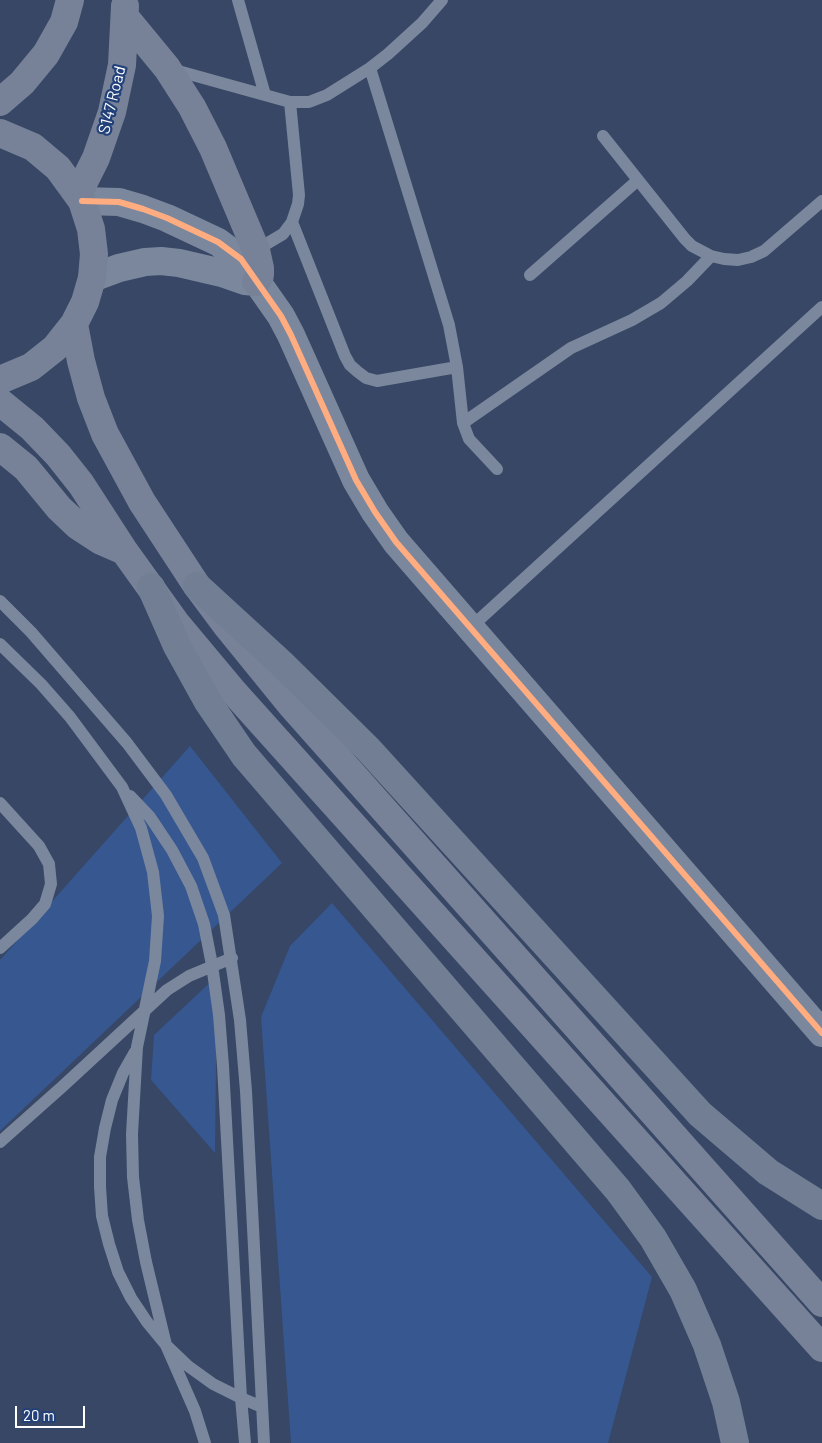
<!DOCTYPE html>
<html>
<head>
<meta charset="utf-8">
<style>
  body { margin:0 }
  #map { position:relative; width:822px; height:1443px; overflow:hidden; background:#374765; font-family:Barlow,sans-serif }
  canvas { display:block }
  .scale { position:absolute; left:15px; top:1406px; width:70px; height:22px; box-sizing:border-box; border:2px solid #fff; border-top:0; padding-left:6px; font-size:15px; line-height:18px; white-space:nowrap; color:#fff; -webkit-text-stroke:4px #234179; paint-order:stroke }
</style>
</head>
<body>
<div id="map">
<canvas width="822" height="1443"></canvas>
<div class="scale">20 m</div>
</div>
<script>
const ctx = document.querySelector('canvas').getContext('2d');
ctx.lineJoin = 'round';
function fill(path, color) {
  ctx.fillStyle = color;
  ctx.fill(path, 'evenodd');
}
function shape(rows) {
  const path = new Path2D();
  for (const r of rows) {
    path.moveTo(r[0], r[1]);
    for (let i = 2; i < r.length; i += 2) path.lineTo(r[i], r[i + 1]);
  }
  return path;
}
function strokePath(path, color, width, dash) {
  ctx.strokeStyle = color;
  ctx.lineWidth = width;
  ctx.lineCap = dash ? 'butt' : 'round';
  ctx.setLineDash(dash || []);
  ctx.stroke(path);
}
function drawText(font, color, halo, rows, align = 'center') {
  ctx.font = font + ' Barlow,sans-serif';
  ctx.lineWidth = 4.5;
  ctx.setLineDash([]);
  ctx.textBaseline = 'middle';
  ctx.strokeStyle = halo;
  ctx.fillStyle = color;
  for (const [text, x, y, turn = 0] of rows) {
    ctx.save();
    ctx.translate(x, y);
    ctx.rotate((+turn || 0) * Math.PI / 180);
    ctx.textAlign = isNaN(turn) ? turn : align;
    if (halo) ctx.strokeText(text, 0, 0);
    ctx.fillText(text, 0, 0);
    ctx.restore();
  }
}
fill(shape([
  [190,746,282,863,0,1131,0,960],
  [332,903,652,1277,608,1443,291,1443,261,1017,290,946],
  [217,976,215,1153,151,1080,154,1035]
]), '#365790');
strokePath(shape([
  [238,0,265,95],
  [370,68,449,325,457,367,463,423,469,439,497,469],
  [171,69,290,102,309,102,327,95,370,68,388,54,422,23,442,0],
  [603,136,685,239,692,246,711,256,724,259,738,260,751,257,764,251,822,201],
  [292,222,345,356,350,365,358,372,366,378,377,381,457,367],
  [256,250,283,234,292,222,298,204,299,195,290,102],
  [530,275,638,180],
  [463,423,571,348,632,320,661,303,687,281,711,256],
  [0,601,31,632,127,743,166,795,203,858,224,915,240,1020,246,1091,264,1443],
  [470,628,822,307],
  [0,644,41,684,70,717,122,787,141,828,153,872,158,916,155,961,137,1047,132,1134,133,1177,138,1220,146,1262,166,1345,195,1411,205,1443],
  [130,796,150,817,172,850,191,886,204,924,212,965,219,1015,223,1066,241,1398,245,1443],
  [0,803,39,846,49,864,51,884,45,904,32,919,0,948],
  [135,1052,123,1073,112,1100,105,1128,100,1157,100,1187,102,1216,109,1244,118,1272,131,1298,147,1322,166,1345,188,1366,213,1384,241,1398,262,1407],
  [0,1142,63,1086,167,990,189,976,232,958]
]), '#7b879c', 12);
strokePath(shape([
  [82,201,119,202,143,209,167,218,218,242,241,259,281,316,291,335,356,480,375,512,396,542,822,1033],
  [92,278,119,268,145,262,161,261,179,263,222,273,245,281,256,282]
]), '#7b879c', 28);
strokePath(shape([
  [125,17,167,68,192,107,213,148,256,250,260,268,260,275,256,282],
  [0,102,22,83,46,54,64,22,70,0],
  [0,133,33,147,58,168,82,201,91,229,94,254,92,278,85,302,74,324,55,348,31,367,0,380],
  [78,194,96,158,112,112,122,65,125,6],
  [74,324,81,361,91,398,105,434,142,502,197,586,226,625,291,705,822,1303],
  [0,402,32,428,58,455,81,484,125,552,176,623,232,690,822,1348],
  [0,447,26,468,59,508,78,526,101,541,124,551]
]), '#778298', 28);
strokePath(shape([
  [197,586,281,663,368,749,700,1114,768,1172,822,1206],
  [151,587,177,646,208,702,244,755,618,1190,653,1238,683,1290,707,1345,726,1402,735,1443]
]), '#727e94', 28);
strokePath(shape([
  [82,201,119,202,143,209,167,218,218,242,241,259,281,316,291,335,356,480,375,512,396,542,822,1033]
]), '#ffac80', 6);
drawText('16px', '#fff', '#234179', [
  ["S147 Road",112,100,-76]
]);
</script>
</body>
</html>
